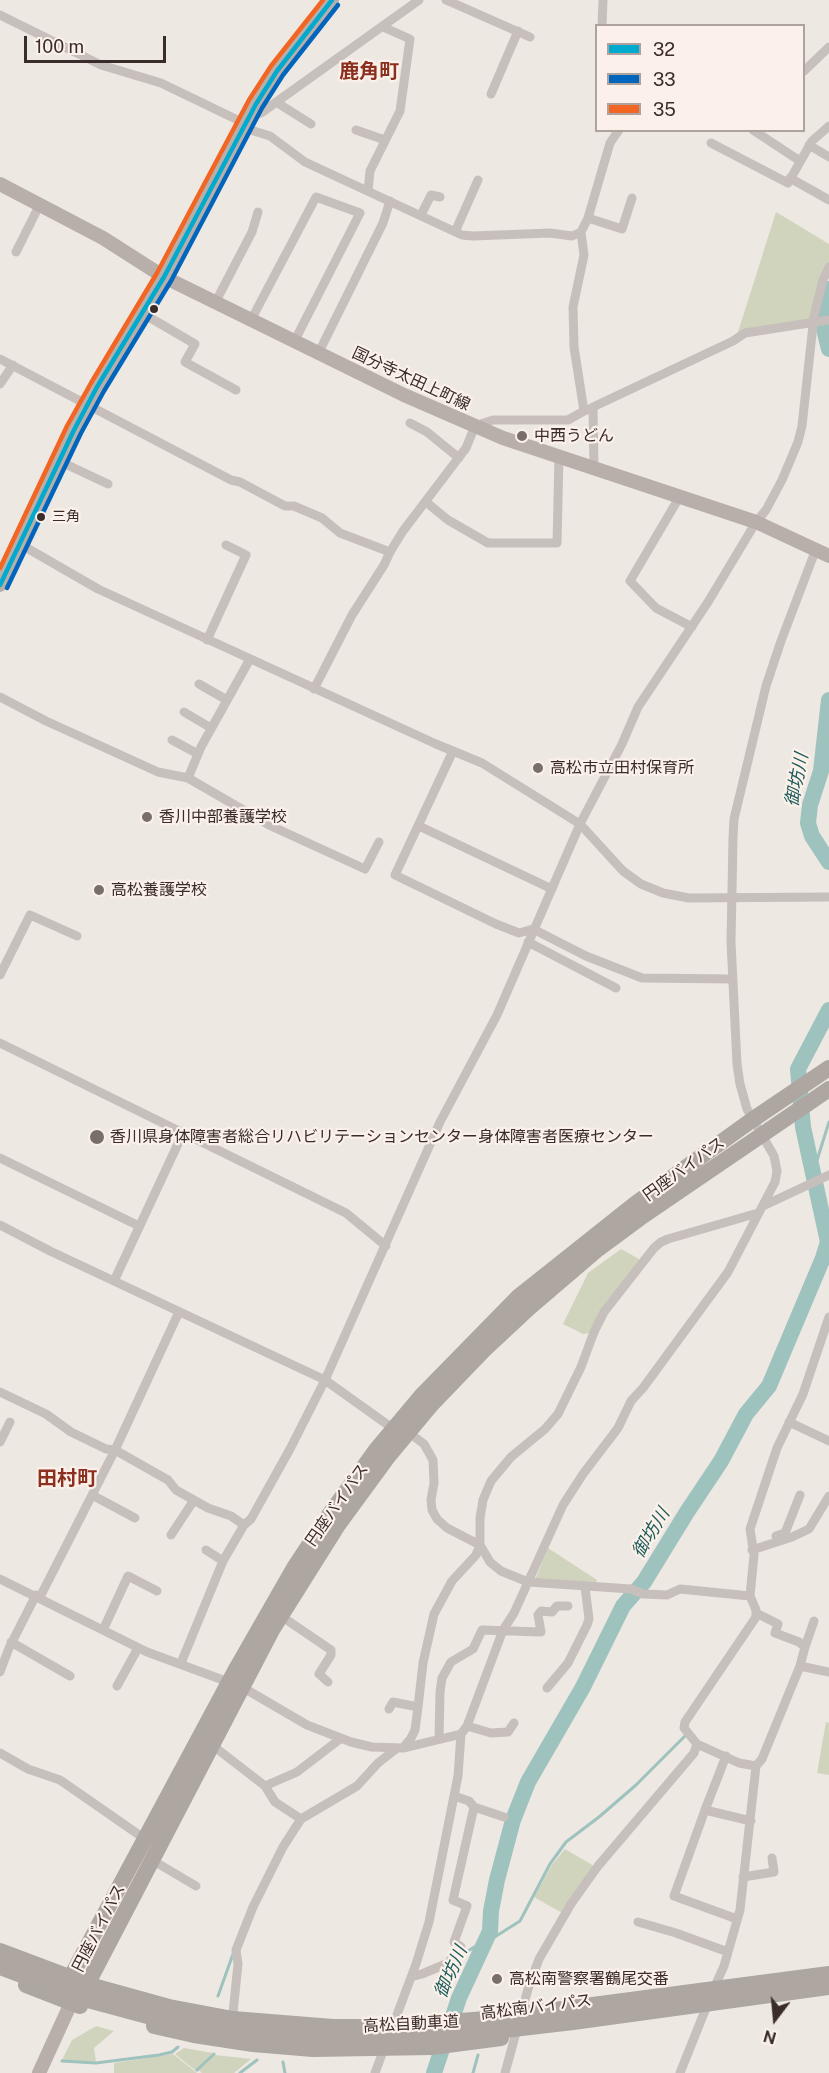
<!DOCTYPE html>
<html>
<head>
<meta charset="utf-8">
<style>
  body { margin:0 }
  #map { position:relative; width:829px; height:2073px; overflow:hidden; background:#eee8e2; font-family:"Public Sans",sans-serif }
  canvas { display:block }
  .legend { position:absolute; left:595px; top:24px; width:210px; height:108px; box-sizing:border-box; background:#fbf1ea; border:2px solid #ada29d; margin:0; padding:8px 10px; list-style:none; font-size:18px; color:#392c29 }
  .legend li { display:flex; align-items:center; gap:12px; height:30px }
  .legend b { width:30px; border:2px solid #ada29d }
  .north { position:absolute; left:745px; top:1989px; width:60px; height:60px; -webkit-text-stroke:4px #fbf1ea; paint-order:stroke; rotate:196deg; font-size:16px; font-weight:700; line-height:24px; text-align:center; color:#392c29 }
  .north::after { content:''; display:block; margin:auto; width:21px; height:27px; background:#392c29; clip-path:polygon(50% 0,100% 100%,50% 72%,0 100%) }
  .scale { position:absolute; left:24px; top:36px; width:142px; height:27px; box-sizing:border-box; border:3px solid #392c29; border-top:0; padding-left:8px; font-size:18px; line-height:21px; white-space:nowrap; color:#392c29; -webkit-text-stroke:4px #fbf1ea; paint-order:stroke }
</style>
</head>
<body>
<div id="map">
<canvas width="829" height="2073"></canvas>
<ul class="legend">
<li><b style="height:8px;background:#00a9ce"></b>32</li>
<li><b style="height:8px;background:#0065bd"></b>33</li>
<li><b style="height:8px;background:#f26522"></b>35</li>
</ul>
<div class="north">N</div>
<div class="scale">100 m</div>
</div>
<script>
const ctx = document.querySelector('canvas').getContext('2d');
ctx.lineJoin = 'round';
function fill(path, color) {
  ctx.fillStyle = color;
  ctx.fill(path, 'evenodd');
}
function shape(rows) {
  const path = new Path2D();
  for (const r of rows) {
    path.moveTo(r[0], r[1]);
    for (let i = 2; i < r.length; i += 2) path.lineTo(r[i], r[i + 1]);
  }
  return path;
}
function strokePath(path, color, width, dash) {
  ctx.strokeStyle = color;
  ctx.lineWidth = width;
  ctx.lineCap = dash ? 'butt' : 'round';
  ctx.setLineDash(dash || []);
  ctx.stroke(path);
}
function drawText(font, color, halo, rows, align = 'center') {
  ctx.font = font + ' "Public Sans","Noto Sans JP",sans-serif';
  ctx.lineWidth = 4.5;
  ctx.setLineDash([]);
  ctx.textBaseline = 'middle';
  ctx.strokeStyle = halo;
  ctx.fillStyle = color;
  for (const [text, x, y, turn = 0] of rows) {
    ctx.save();
    ctx.translate(x, y);
    ctx.rotate((+turn || 0) * Math.PI / 180);
    ctx.textAlign = isNaN(turn) ? turn : align;
    if (halo) ctx.strokeText(text, 0, 0);
    ctx.fillText(text, 0, 0);
    ctx.restore();
  }
}
fill(shape([
  [776,212,829,244,829,263,812,317,806,321,738,332],
  [621,1249,639,1259,639,1263,610,1300,608,1299,592,1330,589,1333,583,1334,563,1324,588,1273],
  [548,1548,597,1580,595,1585,535,1580],
  [826,1722,829,1723,829,1775,817,1773],
  [565,1849,594,1866,562,1913,534,1897,552,1865],
  [96,2026,114,2031,94,2048,96,2062,62,2060,72,2040],
  [184,2048,213,2053,196,2071,175,2054],
  [173,2054,197,2073,114,2073,114,2063],
  [215,2055,251,2059,234,2073,202,2073,198,2070,207,2060]
]), '#d1d4bc');
strokePath(shape([
  [813,1173,829,1122],
  [454,1960,479,1944,493,1938,520,1921,550,1864,566,1842,599,1817,636,1785,685,1736],
  [218,1996,233,1954],
  [62,2061,96,2063,159,2055,172,2052,178,2047],
  [283,2062,285,2073],
  [197,2070,214,2054],
  [240,2073,257,2060],
  [473,2073,478,2055]
]), '#9ec2be', 3);
strokePath(shape([
  [829,289,824,308,824,329,829,349],
  [829,700,821,771,810,805,808,823,812,836,829,862],
  [434,2073,459,1998,490,1931,491,1911,497,1880,513,1820,528,1782,583,1687,623,1606,644,1582,687,1512,721,1461,746,1414,769,1386,823,1258,828,1242,803,1127,798,1069,829,1010]
]), '#9ec2be', 16);
strokePath(shape([
  [446,0,530,37],
  [0,15,101,65,161,83,246,124],
  [602,26,603,0],
  [804,71,829,47],
  [491,94,518,31],
  [276,102,311,124],
  [251,115,261,113,419,0],
  [244,128,270,136,305,162,462,235,473,236,550,233,572,236,581,232,588,218,610,143,619,130],
  [356,130,385,140],
  [753,130,800,161],
  [711,143,788,183,812,141,829,126],
  [809,145,829,157],
  [790,178,829,200],
  [368,191,370,171,400,111,410,39,383,27],
  [421,215,431,195,440,197],
  [588,218,622,229,632,198],
  [455,232,478,180],
  [581,232,584,255,573,307,574,347,584,411,589,409],
  [16,252,40,204],
  [215,303,252,232,258,212],
  [142,313,195,344,185,362,236,390],
  [251,320,316,197,360,213,294,342],
  [318,354,383,223,390,201],
  [0,359,231,480,240,482,285,506,294,506,322,518,340,533,390,552],
  [0,384,13,365],
  [410,423,427,432,459,458],
  [59,461,108,484],
  [594,468,593,407,733,341,745,333,829,320],
  [680,496,630,581,656,608,692,627],
  [426,502,448,520,488,543,557,543,559,456],
  [20,544,98,589,436,744,482,763,580,824,623,871,641,884,663,893,689,898,829,897],
  [207,640,246,555,226,545],
  [199,684,227,700],
  [314,689,352,615,384,565,390,552,403,531,466,448,475,426,493,420,568,420,584,411],
  [0,697,46,721,158,772,188,778,271,826,365,869,379,842],
  [184,712,211,728],
  [172,740,198,754],
  [453,751,395,875,496,924,519,933,533,929,586,956,642,978,733,979],
  [188,778,201,747,250,659],
  [419,826,552,889],
  [528,942,616,988],
  [0,975,30,915,77,936],
  [0,1043,346,1213,386,1246],
  [0,1158,139,1226],
  [763,1206,829,1175],
  [0,1225,50,1251,325,1380,395,1430],
  [114,1281,183,1133],
  [0,1392,46,1414,71,1432,106,1449,115,1450,168,1480,176,1490,208,1508,231,1516,244,1525],
  [789,1422,829,1441],
  [408,1432,424,1444,433,1460,434,1483,431,1500,432,1510,437,1519,447,1528,480,1545,476,1555,452,1581,434,1614,423,1663,418,1707],
  [0,1442,10,1422],
  [92,1495,135,1518],
  [171,1535,194,1500],
  [776,1536,785,1533,800,1495],
  [206,1550,223,1561],
  [752,1550,792,1537,809,1529,829,1496],
  [0,1579,147,1652,242,1687,307,1725,351,1742,372,1747,403,1748,457,1735,461,1734,467,1726,503,1630,514,1613,563,1505,583,1474,618,1428,631,1401,643,1388,728,1272,775,1182,777,1171,774,1156,747,1109,740,1084,737,1064,731,942,733,838,734,819,766,686,781,641,816,549],
  [750,1596,680,1589,667,1595,643,1594,631,1589,528,1582,501,1571,490,1562,480,1545,480,1518,483,1500,491,1481,511,1457,545,1429,558,1414,581,1367,594,1332,604,1312,654,1248,661,1242,668,1239,758,1213],
  [40,1597,115,1450,179,1312],
  [756,1613,778,1624,775,1633,799,1642,805,1647,800,1666],
  [281,1616,331,1650,331,1655,319,1674,328,1682],
  [103,1630,128,1576,157,1591],
  [11,1642,70,1676],
  [805,1647,814,1621],
  [181,1663,223,1561,244,1525,251,1519,290,1449,325,1380,440,1122,497,1015,580,824,622,744,638,707,708,602,756,522,766,510,782,480,798,442,802,426,814,316,823,280,829,267],
  [0,1672,9,1648,36,1595],
  [117,1686,138,1648],
  [547,1688,568,1663,587,1625,589,1619,585,1587],
  [389,1709,393,1702,418,1707,415,1730,411,1738,403,1748],
  [467,1726,491,1733,508,1732,514,1723],
  [439,1739,440,1692,442,1678,451,1662,473,1649,482,1630,541,1632,538,1615,541,1611,552,1612,557,1606,568,1606],
  [697,1744,739,1763,756,1766,740,1910,724,1966,713,1990],
  [212,1745,265,1786,275,1802,301,1819],
  [0,1753,28,1769,60,1780,145,1839],
  [756,1766,762,1759,800,1666,829,1672],
  [265,1786,297,1772,340,1739],
  [454,1796,469,1801,474,1807,504,1817],
  [705,1810,726,1756],
  [152,1860,196,1886],
  [743,1877,774,1872,772,1858],
  [737,1919,674,1896,705,1810,751,1821],
  [638,1922,676,1933,728,1952],
  [411,1977,422,1974,448,1963,461,1947,454,1942,467,1906,453,1900,474,1807],
  [233,2013,238,1964,236,1950,253,1907,283,1847,301,1819,357,1786,378,1763,396,1749],
  [392,2028,416,1964,429,1922,458,1776,461,1734],
  [375,2073,385,2046],
  [505,2073,528,1989,539,1959,571,1904,598,1866,694,1753,697,1744,684,1728,685,1722,756,1617,756,1610,750,1596,754,1555,750,1529,777,1448,803,1394,829,1317],
  [680,2073,708,2003]
]), '#c7bfbb', 9);
strokePath(shape([
  [0,184,103,238,164,277,404,395,503,438,756,522,829,556],
  [0,585,74,430,97,387,164,277,256,104,277,71,332,0],
  [39,2073,71,2003]
]), '#b8afab', 14);
strokePath(shape([
  [26,1985,80,2006],
  [79,1993,90,1979,272,1630,338,1525,387,1458,432,1404,484,1350,529,1308,598,1249,640,1218,829,1089],
  [71,2003,73,1973,235,1671,294,1568,327,1518,376,1450,423,1394,518,1297,635,1204,752,1120,829,1068],
  [154,2026,194,2035,253,2044,313,2049,432,2047,501,2038]
]), '#ada6a1', 16);
strokePath(shape([
  [0,1951,93,1986,169,2007,233,2019,333,2027,384,2027,486,2019,829,1974],
  [0,1967,88,2000,166,2021,229,2032,283,2039,332,2041,436,2038,573,2022,829,1987]
]), '#ada6a1', 16);
strokePath(shape([
  [0,585,74,430,97,387,164,277,256,104,277,71,332,0]
]), '#00a9ce', 4.5);
strokePath(shape([
  [7,588,81,433,104,391,171,281,262,108,283,75,338,5]
]), '#0065bd', 4.5);
strokePath(shape([
  [0,568,67,426,91,383,157,273,249,100,271,66,323,0]
]), '#f26522', 4.5);
for (const [x, y, r, color] of [
  [154,309,5,"#392c29"],
  [522,436,6,"#786e6a"],
  [41,517,5,"#392c29"],
  [538,768,6,"#786e6a"],
  [147,817,6,"#786e6a"],
  [99,890,6,"#786e6a"],
  [97,1137,8,"#786e6a"],
  [497,1979,6,"#786e6a"]
]) {
  const dot = new Path2D();
  dot.arc(x, y, r, 0, 2 * Math.PI);
  ctx.fillStyle = color;
  ctx.fill(dot);
  strokePath(dot, '#fbf1ea', 2);
}
drawText('14px', '#392c29', '#fbf1ea', [
  ["三角",52,517]
], 'left');
drawText('16px', '#392c29', '#fbf1ea', [
  ["国分寺太田上町線",411,379,25],
  ["円座バイパス",684,1169,-36],
  ["円座バイパス",337,1505,-55],
  ["円座バイパス",99,1928,-63],
  ["高松南バイパス",536,2007,-7],
  ["高松自動車道",411,2024,-3]
]);
drawText('16px', '#392c29', '#fbf1ea', [
  ["中西うどん",534,436],
  ["高松市立田村保育所",550,768],
  ["香川中部養護学校",159,817],
  ["高松養護学校",111,890],
  ["香川県身体障害者総合リハビリテーションセンター身体障害者医療センター",110,1137],
  ["高松南警察署鶴尾交番",509,1979]
], 'left');
drawText('italic 18px', '#1c5c5b', '#fbf1ea', [
  ["御坊川",797,780,-79],
  ["御坊川",651,1533,-59],
  ["御坊川",451,1972,-66]
]);
drawText('bold 20px', '#8b2f1e', '#fbf1ea', [
  ["鹿角町",369,72],
  ["田村町",67,1479]
]);
</script>
</body>
</html>
